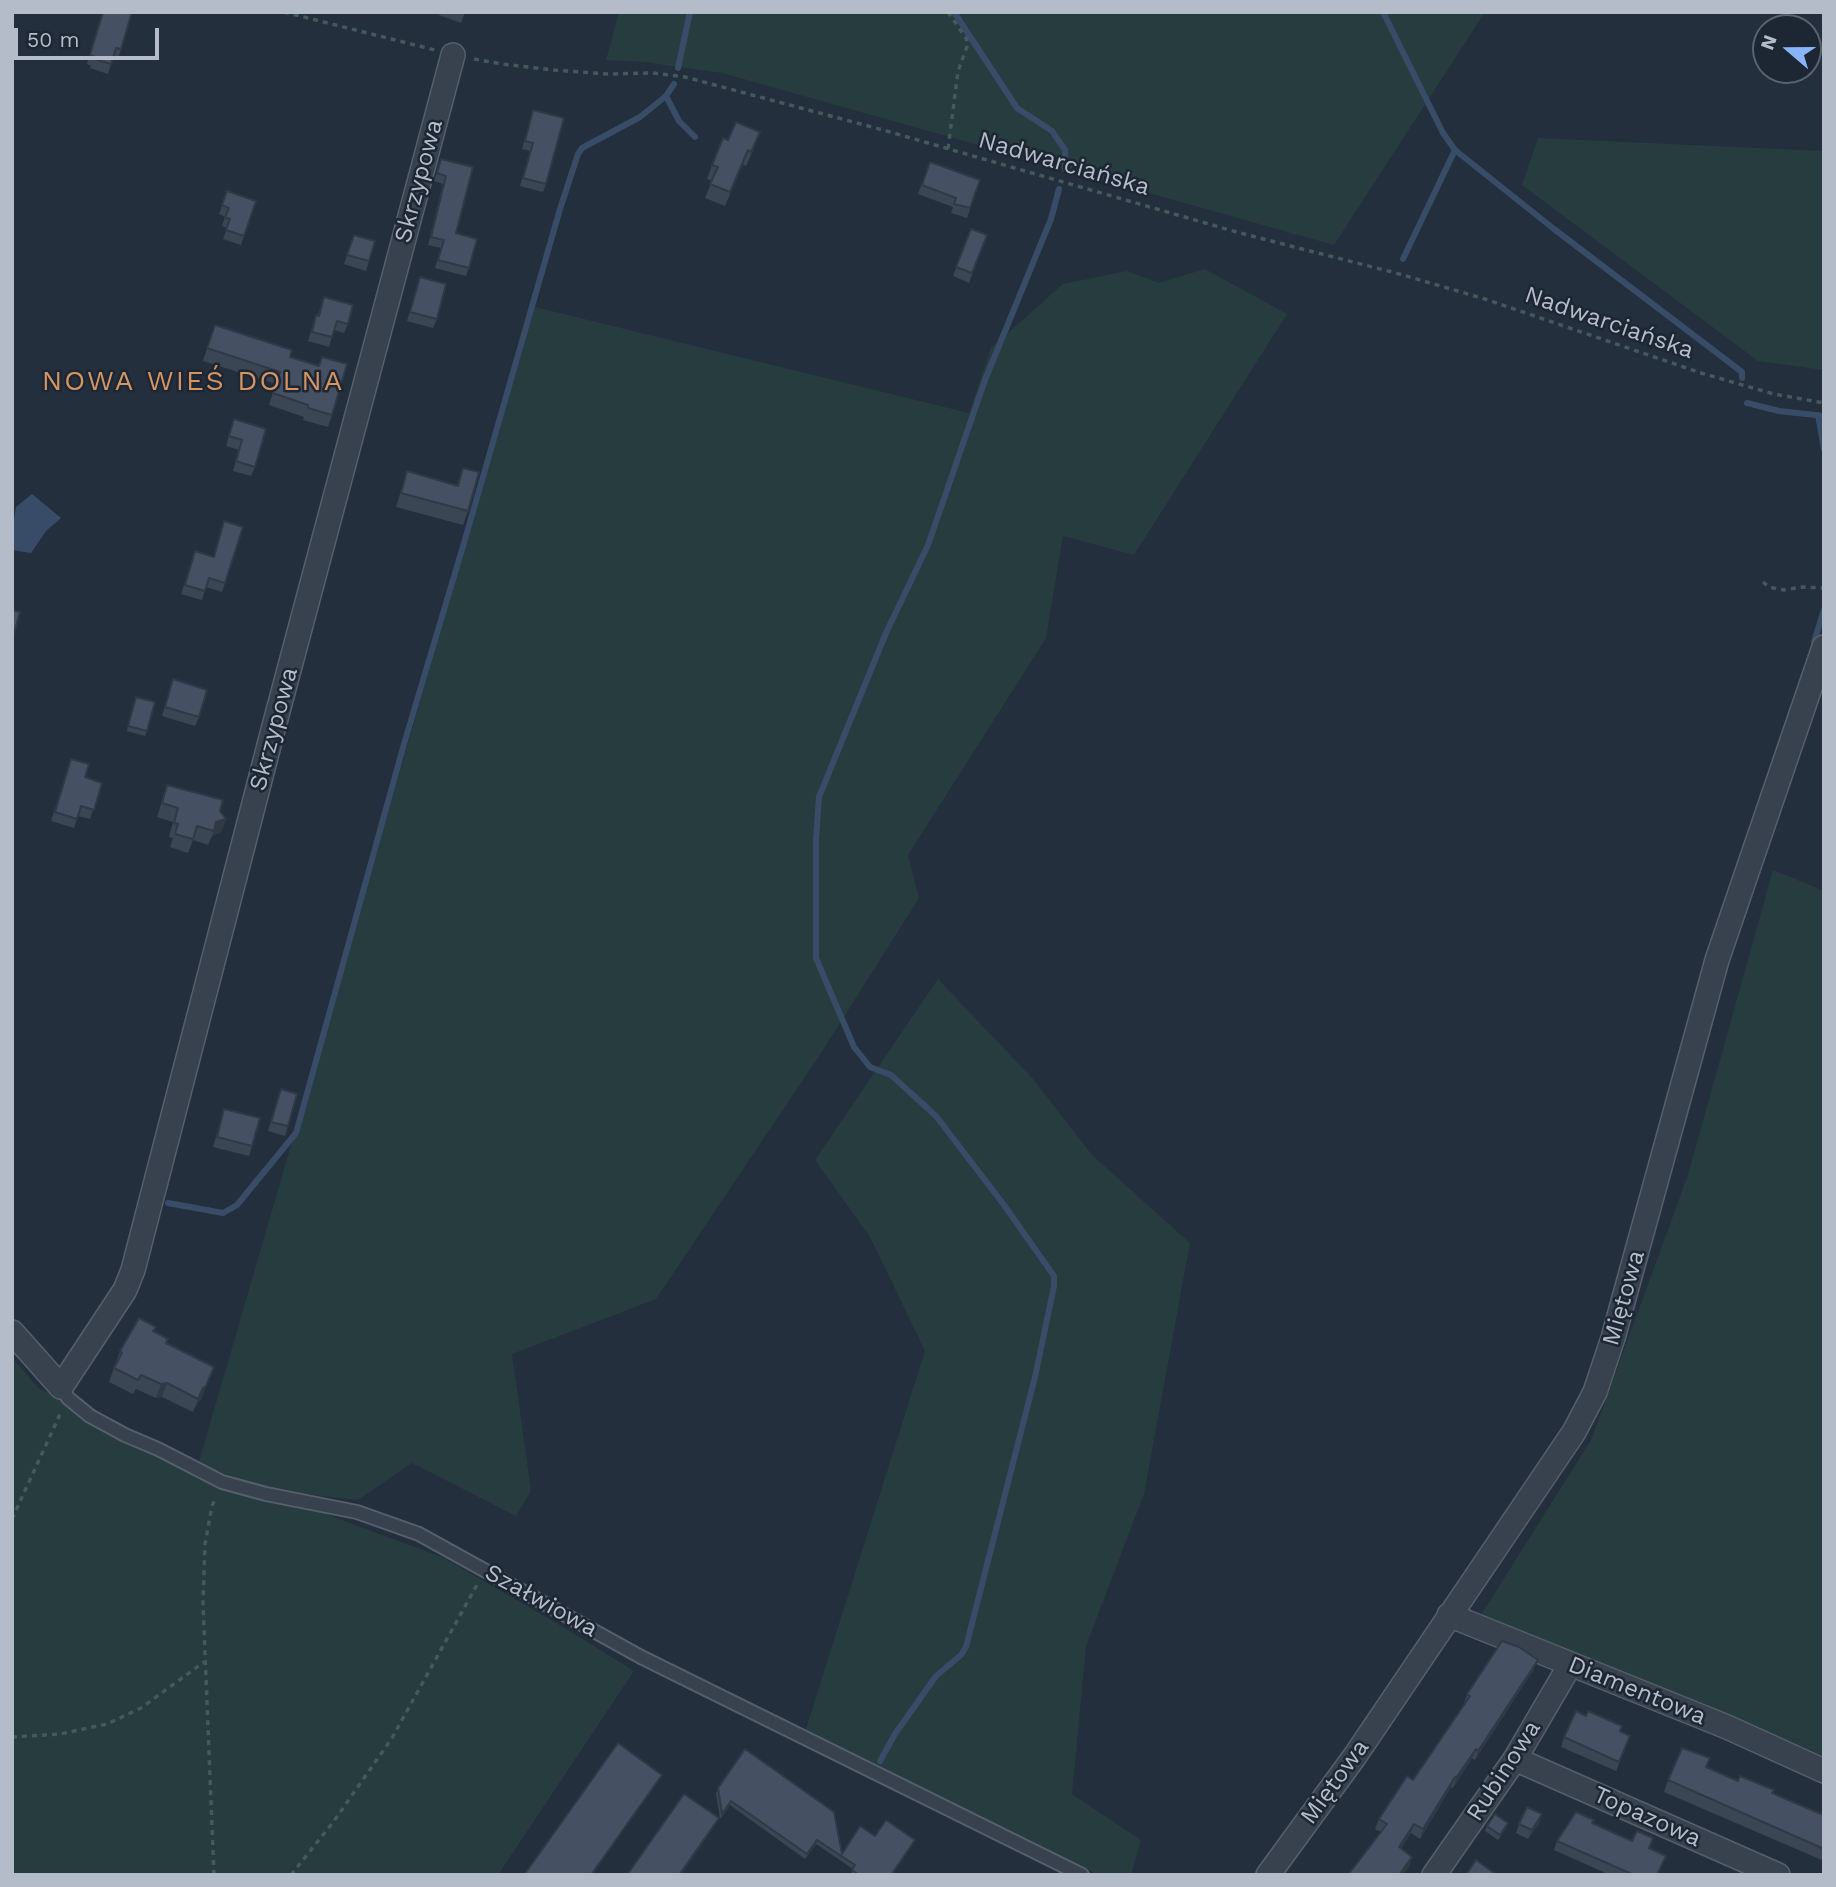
<!DOCTYPE html>
<html>
<head>
<meta charset="utf-8">
<style>
  body { margin:0 }
  #map { position:relative; width:1836px; height:1887px; overflow:hidden; background:#242f3e; font-family:"Work Sans",sans-serif }
  canvas { display:block }
  .frame { position:absolute; inset:0; border:14px solid #b4bcc9; pointer-events:none }
  .north { position:absolute; left:1752px; top:14px; width:70px; height:70px; box-sizing:border-box; background:#1d2633; border:2px solid #59626f; border-radius:50%; rotate:290deg; font-size:19px; font-weight:700; line-height:28px; text-align:center; color:#b4bcc9 }
  .north::after { content:''; display:block; margin:auto; width:24px; height:32px; background:#8ab4f8; clip-path:polygon(50% 0,100% 100%,50% 72%,0 100%) }
  .scale { position:absolute; left:14px; top:28px; width:145px; height:32px; box-sizing:border-box; border:4px solid #b4bcc9; border-top:0; padding-left:9px; font-size:21px; line-height:24px; white-space:nowrap; color:#b4bcc9; -webkit-text-stroke:5px #1d2633; paint-order:stroke }
</style>
</head>
<body>
<div id="map">
<canvas width="1836" height="1887"></canvas>
<div class="frame"></div>
<div class="north">N</div>
<div class="scale">50 m</div>
</div>
<script>
const ctx = document.querySelector('canvas').getContext('2d');
ctx.lineJoin = 'round';
function fill(path, color) {
  ctx.fillStyle = color;
  ctx.fill(path, 'evenodd');
}
function shape(rows) {
  const path = new Path2D();
  for (const r of rows) {
    path.moveTo(r[0], r[1]);
    for (let i = 2; i < r.length; i += 2) path.lineTo(r[i], r[i + 1]);
  }
  return path;
}
function strokePath(path, color, width, dash) {
  ctx.strokeStyle = color;
  ctx.lineWidth = width;
  ctx.lineCap = dash ? 'butt' : 'round';
  ctx.setLineDash(dash || []);
  ctx.stroke(path);
}
function drawText(font, color, halo, rows, align = 'center') {
  ctx.font = font + ' "Work Sans",sans-serif';
  ctx.lineWidth = 5;
  ctx.setLineDash([]);
  ctx.textBaseline = 'middle';
  ctx.strokeStyle = halo;
  ctx.fillStyle = color;
  for (const [text, x, y, turn = 0] of rows) {
    ctx.save();
    ctx.translate(x, y);
    ctx.rotate((+turn || 0) * Math.PI / 180);
    ctx.textAlign = isNaN(turn) ? turn : align;
    if (halo) ctx.strokeText(text, 0, 0);
    ctx.fillText(text, 0, 0);
    ctx.restore();
  }
}
fill(shape([
  [619,12,1485,12,1334,245,722,73,645,62,606,60],
  [1538,138,1824,151,1824,370,1758,361,1522,185],
  [1205,269,1287,314,1134,555,1063,536,1046,638,908,855,919,898,823,1050,656,1299,512,1354,531,1491,516,1516,412,1463,358,1500,279,1491,198,1465,535,307,969,413,991,348,1063,284,1127,271,1159,283],
  [1773,870,1824,891,1824,1756,1481,1615,1591,1440,1688,1175],
  [938,979,1033,1079,1092,1155,1190,1243,1144,1494,1086,1646,1072,1794,1141,1840,1131,1875,1099,1875,805,1732,925,1351,870,1237,815,1160],
  [12,1357,38,1388,197,1466,444,1558,563,1627,634,1671,498,1875,12,1875]
]), '#263c3f');
fill(shape([
  [32,494,61,518,46,531,31,553,12,550,12,532,16,507]
]), '#394c67');
strokePath(shape([
  [954,12,1017,108,1052,131,1065,150,1065,169],
  [1383,12,1443,133,1455,150,1554,229,1742,372,1742,378],
  [678,68,690,12],
  [666,96,679,121,695,137],
  [1403,259,1455,150],
  [1747,403,1779,411,1824,416],
  [1818,415,1824,449],
  [1814,642,1824,610],
  [168,1203,223,1213,237,1205,296,1133,404,744,464,543,560,209,578,154,582,148,640,117,666,96,674,84],
  [880,1761,895,1734,936,1676,961,1655,966,1647,1035,1377,1054,1286,1054,1276,1004,1205,936,1116,891,1075,870,1067,854,1047,816,958,816,839,819,797,886,633,928,545,985,380,1051,219,1059,189]
]), '#394c67', 6);
const service = shape([
  [61,1387,68,1398,90,1416,125,1435,158,1449,222,1482,266,1494,357,1512,419,1534,641,1657,1082,1875]
]);
const minor = shape([
  [12,1332,61,1387,125,1290,133,1270,273,730,453,55],
  [1449,1615,1727,1727,1824,1771],
  [1515,1759,1778,1875],
  [1268,1875,1355,1756,1574,1432,1595,1392,1613,1338,1717,960,1824,647],
  [1434,1875,1515,1759,1570,1665]
]);
strokePath(service, '#565f6c', 16);
strokePath(minor, '#565f6c', 26);
strokePath(shape([
  [284,12,435,50],
  [948,12,966,38,968,44,958,71,948,149],
  [474,59,502,64,553,70,608,74,653,73,685,77,883,130,1240,233,1396,273,1485,299,1701,373,1774,394,1824,403],
  [1763,582,1769,587,1784,590,1802,587,1824,588],
  [12,1519,61,1412],
  [12,1737,60,1734,107,1724,141,1708,204,1662],
  [214,1875,203,1604,205,1544,212,1506,216,1497],
  [291,1875,334,1821,392,1738,478,1583]
]), '#44595c', 3.5, [5, 5]);
strokePath(service, '#38414e', 12);
strokePath(minor, '#38414e', 23);
fill(shape([
  [102,12,121,49,118,59,113,57,108,74,90,68,91,66,87,64],
  [440,12,465,12,461,23,439,15],
  [533,110,546,184,543,192,520,186,530,151,522,149],
  [728,140,755,146,746,166,743,164,725,206,705,198,712,181,707,179,712,165],
  [441,159,473,167,456,233,469,268,466,276,435,268,441,248,428,245,443,184,434,181],
  [930,162,980,180,967,218,951,213,953,207,918,194],
  [227,191,256,201,241,245,223,239,227,228,222,226,225,217,219,214],
  [971,229,987,235,969,283,953,276],
  [354,235,375,241,366,271,344,264],
  [420,277,437,319,433,328,407,321],
  [324,297,348,324,344,333,334,330,329,347,308,341,313,324,316,315,318,315],
  [215,325,290,357,319,366,322,357,332,415,328,427,303,420,304,417,269,405,276,384,203,361],
  [234,419,255,467,251,476,233,471,239,450,226,446],
  [463,468,468,511,463,525,396,507,407,471,457,485],
  [224,521,225,583,222,592,206,587,202,600,181,594,195,551,214,557],
  [173,679,199,717,195,726,162,716],
  [134,702,147,731,145,736,127,731],
  [68,768,85,777,102,783,90,819,78,816,74,828,51,821],
  [167,785,220,811,226,819,221,832,212,836,208,845,193,840,188,853,170,847,173,838,169,837,173,822,157,817],
  [281,1089,288,1126,285,1136,268,1131],
  [224,1109,252,1146,249,1156,213,1147],
  [154,1332,167,1343,201,1400,198,1402,193,1412,162,1397,156,1398,136,1389,133,1394,109,1382,120,1351],
  [1534,1669,1475,1760,1472,1758,1453,1788,1451,1787,1420,1839,1411,1833,1401,1848,1412,1857,1409,1867,1402,1875,1348,1875,1381,1832,1375,1829,1379,1819,1413,1780,1464,1704,1467,1694],
  [1620,1731,1627,1745,1616,1771,1561,1747,1564,1737],
  [745,1749,842,1854,875,1836,915,1840,913,1844,892,1875,851,1875,853,1869,816,1844,805,1859,730,1805,720,1819,716,1793,718,1788],
  [1707,1768,1738,1781,1772,1793,1821,1814,1824,1813,1824,1861,1664,1792,1668,1780],
  [1592,1823,1666,1856,1658,1875,1610,1875,1554,1850,1557,1841],
  [1519,1824,1539,1824,1528,1839,1516,1833],
  [1487,1826,1506,1828,1498,1840,1485,1831]
]), '#3b4654');
fill(shape([
  [226,819,221,832,212,836,216,822],
  [214,1367,201,1400,198,1402,193,1412,198,1399],
  [167,1383,162,1397,156,1398,161,1384],
  [1538,1660,1534,1669,1475,1760,1478,1751],
  [1476,1749,1472,1758,1453,1788,1456,1778],
  [662,1775,660,1779,592,1875,591,1875],
  [1455,1777,1451,1787,1420,1839,1423,1829],
  [1542,1814,1539,1824,1528,1839,1532,1830],
  [719,1818,717,1823,681,1875,679,1875],
  [1414,1824,1411,1833,1396,1857,1399,1847],
  [915,1840,913,1844,892,1875,891,1875],
  [1412,1857,1409,1867,1402,1875,1399,1875]
]), '#303945');
const building = shape([
  [103,12,132,12,121,49,116,48,111,64,94,59,95,57,90,55,103,12],
  [533,110,564,118,546,184,523,178,533,143,525,141,533,110],
  [736,122,760,132,751,152,748,150,730,192,710,184,718,167,712,165,723,138,728,140,736,122],
  [441,159,473,167,456,233,477,239,469,268,438,260,444,240,431,237,446,176,437,173,441,159],
  [930,162,980,180,970,208,954,204,956,198,922,185,930,162],
  [227,191,256,201,244,236,226,230,230,219,225,217,229,208,222,205,227,191],
  [971,229,987,235,972,273,956,267,971,229],
  [354,235,375,241,369,261,347,255,354,235],
  [420,277,446,284,437,319,410,312,420,277],
  [324,297,353,305,348,324,337,321,332,337,312,332,316,315,319,316,324,297],
  [215,325,292,350,290,357,319,366,322,357,347,364,332,415,308,408,308,405,273,393,280,372,207,348,215,325],
  [234,419,266,429,255,467,236,461,242,440,229,436,234,419],
  [463,468,479,472,468,511,401,493,407,471,458,486,463,468],
  [224,521,243,527,225,583,209,578,205,591,185,585,195,551,214,557,224,521],
  [12,610,20,612,12,640,12,610],
  [173,679,207,690,199,717,165,707,173,679],
  [136,697,155,702,147,731,128,726,136,697],
  [71,759,89,764,85,777,102,783,94,810,81,806,77,819,55,812,71,759],
  [167,785,223,800,220,811,226,819,216,822,214,831,197,826,193,839,175,834,178,824,174,823,178,808,162,803,167,785],
  [281,1089,297,1094,288,1126,271,1122,281,1089],
  [224,1109,260,1118,252,1146,217,1137,224,1109],
  [139,1318,156,1327,153,1331,168,1339,166,1343,214,1367,206,1386,203,1388,198,1399,167,1383,161,1384,141,1375,138,1380,114,1368,122,1353,120,1351,139,1318],
  [1502,1641,1519,1647,1538,1660,1478,1751,1476,1749,1456,1778,1455,1777,1423,1829,1414,1824,1399,1847,1412,1857,1399,1875,1348,1875,1387,1824,1379,1819,1407,1776,1413,1780,1470,1696,1467,1694,1502,1641],
  [1576,1711,1586,1716,1588,1711,1622,1726,1620,1731,1630,1736,1619,1762,1564,1737,1576,1711],
  [618,1743,662,1775,591,1875,524,1875,618,1743],
  [1682,1748,1710,1758,1706,1767,1738,1781,1740,1776,1774,1790,1772,1793,1821,1814,1822,1812,1824,1813,1824,1849,1668,1780,1682,1748],
  [745,1749,834,1812,842,1854,860,1826,875,1836,886,1820,915,1840,891,1875,859,1875,852,1870,855,1865,817,1840,807,1854,731,1801,722,1814,718,1788,745,1749],
  [684,1794,719,1818,679,1875,627,1875,684,1794],
  [1527,1807,1542,1814,1532,1830,1519,1824,1527,1807],
  [1576,1812,1594,1820,1592,1823,1632,1841,1637,1831,1653,1838,1649,1848,1666,1856,1657,1875,1634,1875,1557,1841,1576,1812],
  [1495,1814,1508,1823,1500,1835,1487,1826,1495,1814],
  [1476,1860,1497,1875,1466,1875,1476,1860]
]);
fill(building, '#455162');
strokePath(building, '#303945', 2);
drawText('24px', '#b4bcc9', '#1d2633', [
  ["Nadwarciańska",1064,164,16],
  ["Skrzypowa",419,181,-75],
  ["Nadwarciańska",1609,323,19],
  ["Skrzypowa",274,729,-75],
  ["Miętowa",1624,1298,-74],
  ["Szałwiowa",541,1601,29],
  ["Diamentowa",1637,1691,22],
  ["Rubinowa",1504,1771,-57],
  ["Miętowa",1335,1782,-54],
  ["Topazowa",1647,1817,24]
]);
ctx.letterSpacing = '2px';
drawText('28px', '#d59563', '#1d2633', [
  ["NOWA WIEŚ DOLNA",193,382]
]);
ctx.letterSpacing = '0px';
</script>
</body>
</html>
